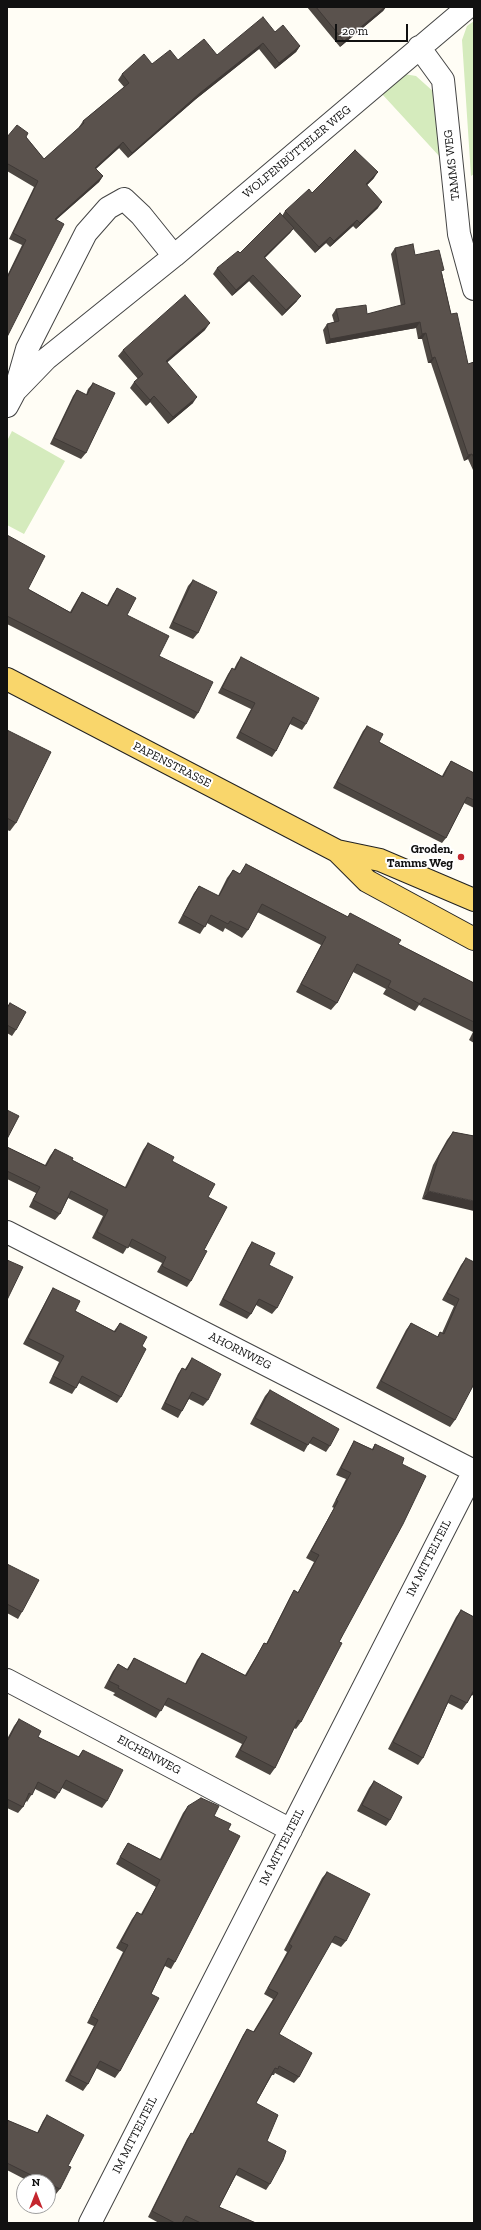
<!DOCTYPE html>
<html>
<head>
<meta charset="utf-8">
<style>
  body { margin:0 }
  #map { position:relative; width:481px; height:2230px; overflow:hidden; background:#fffdf5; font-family:"Zilla Slab",serif }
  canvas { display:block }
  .frame { position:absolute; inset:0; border:8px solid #111; pointer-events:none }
  .north { position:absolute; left:16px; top:2174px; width:40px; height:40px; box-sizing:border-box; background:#fff; border:1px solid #a0a0a0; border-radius:50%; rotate:0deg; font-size:11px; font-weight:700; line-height:16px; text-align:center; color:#111 }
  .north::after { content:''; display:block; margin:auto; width:14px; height:18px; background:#c4262e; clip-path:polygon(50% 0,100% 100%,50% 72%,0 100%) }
  .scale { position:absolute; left:335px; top:24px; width:73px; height:18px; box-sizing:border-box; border:2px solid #111; border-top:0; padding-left:5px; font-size:12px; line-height:14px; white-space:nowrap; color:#111; -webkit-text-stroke:3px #fff; paint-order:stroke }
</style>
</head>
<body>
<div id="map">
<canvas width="481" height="2230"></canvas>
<div class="frame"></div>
<div class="north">N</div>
<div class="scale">20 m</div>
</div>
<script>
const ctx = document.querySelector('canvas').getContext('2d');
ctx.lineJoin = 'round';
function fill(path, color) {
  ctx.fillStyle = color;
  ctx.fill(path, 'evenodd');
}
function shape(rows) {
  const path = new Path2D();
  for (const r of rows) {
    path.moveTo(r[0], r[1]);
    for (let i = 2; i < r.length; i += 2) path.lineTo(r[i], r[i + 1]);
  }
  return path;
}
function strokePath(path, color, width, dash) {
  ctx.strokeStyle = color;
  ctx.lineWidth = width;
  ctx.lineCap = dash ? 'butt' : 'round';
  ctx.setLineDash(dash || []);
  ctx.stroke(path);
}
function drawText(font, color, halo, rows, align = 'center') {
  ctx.font = font + ' "Zilla Slab",serif';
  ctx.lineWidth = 4;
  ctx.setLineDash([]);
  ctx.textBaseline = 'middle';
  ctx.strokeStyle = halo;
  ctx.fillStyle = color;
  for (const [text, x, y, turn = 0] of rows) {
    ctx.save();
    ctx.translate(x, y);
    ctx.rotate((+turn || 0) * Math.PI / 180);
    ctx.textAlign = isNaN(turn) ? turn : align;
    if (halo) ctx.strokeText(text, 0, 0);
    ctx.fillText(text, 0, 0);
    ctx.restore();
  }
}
fill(shape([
  [474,21,474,174,471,176,462,40,467,26],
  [404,74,416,76,435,93,440,157,382,94],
  [12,431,65,461,24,534,7,525,7,441]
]), '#d5ebbd');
const minor = shape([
  [419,47,443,80,459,234,474,289],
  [17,389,46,359,174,256],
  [7,406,15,391,27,349,86,233,108,208,124,199,141,215,174,256,468,7],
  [7,1232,474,1471],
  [7,1680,291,1830],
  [90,2223,474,1471]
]);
const major = shape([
  [7,679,337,851,380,860,474,900],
  [337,851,367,881,474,939]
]);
strokePath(minor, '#444', 24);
strokePath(major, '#222', 24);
strokePath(minor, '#fff', 22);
strokePath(major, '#f9d66b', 22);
fill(shape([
  [307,7,386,7,383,11,340,47],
  [275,32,300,46,296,52,275,69,259,49,196,99,128,158,119,148,96,169,103,176,99,182,56,220,7,337,7,276,22,245,9,239,34,187,7,171,7,137,26,137,44,159,79,128,79,127,83,121,124,87,118,80,122,74,152,64,178,60,217,55],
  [374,178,367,185,378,208,356,229,353,226,330,247,326,243,315,253,293,229,290,233,265,258,297,301,282,316,249,281,232,296,213,274,217,268,240,253,282,216,285,211,312,193],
  [395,248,415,255,442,273,451,314,468,364,474,362,474,469,473,470,468,459,464,461,431,363,428,363,422,339,418,339,416,328,326,344,323,330,327,324,334,322,332,315,336,309,367,314,401,306,391,254],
  [205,330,167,362,193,403,168,424,150,402,146,406,130,388,134,382,138,379,118,356,123,350],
  [93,383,86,453,81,459,50,444,73,396,77,390,86,395,88,389],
  [7,535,28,589,70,612,78,598,82,592,107,605,113,594,117,588,127,615,159,656,198,713,194,719,7,624],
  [193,580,198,633,193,639,169,628,188,586],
  [241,657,306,724,302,730,290,724,276,751,272,757,236,738,251,709,218,693,228,674,232,668,234,669,237,663],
  [367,726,379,742,442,776,447,767,451,761,474,773,474,808,464,803,446,838,442,843,333,788,363,731],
  [7,730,16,823,10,831,7,830],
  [246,864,348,917,350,913,398,944,474,983,474,1043,469,1040,473,1032,419,1005,415,1011,383,994,386,989,353,972,337,1003,331,1010,296,992,321,945,257,912,248,930,242,938,225,928,223,932,207,923,200,934,178,923,194,893,199,886,218,896,227,878,233,870,240,874],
  [10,1003,16,1030,12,1036,7,1033,7,1007],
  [453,1132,474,1136,422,1199,433,1165,447,1140],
  [148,1143,172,1161,208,1197,204,1250,191,1281,187,1287,157,1272,162,1263,128,1246,123,1254,92,1238,103,1216,68,1198,60,1214,55,1220,29,1207,36,1193,7,1179,7,1147,45,1165,50,1156,55,1149,72,1160,125,1187,143,1150],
  [252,1242,269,1265,277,1308,272,1314,256,1305,251,1314,247,1319,219,1305,248,1248],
  [466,1258,455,1420,450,1427,376,1388,406,1330,411,1323,437,1337,440,1332,442,1333,454,1306,442,1300,461,1265],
  [53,1288,75,1311,114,1331,120,1323,142,1346,121,1397,117,1403,79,1383,72,1394,49,1383,59,1362,23,1344,49,1295],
  [192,1358,208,1400,203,1406,189,1399,182,1411,178,1418,161,1409,178,1374,182,1368,185,1369],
  [270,1390,330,1446,326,1452,309,1443,304,1452,250,1424,265,1396],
  [354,1441,372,1449,375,1444,402,1464,339,1642,301,1722,296,1729,294,1728,275,1768,270,1775,235,1757,242,1744,164,1705,156,1718,113,1695,115,1693,104,1688,113,1671,118,1664,127,1669,134,1658,185,1684,197,1660,202,1653,245,1675,260,1650,264,1643,266,1644,290,1597,294,1590,298,1592,314,1562,306,1558,334,1508,332,1507,346,1479,336,1475,350,1448],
  [7,1564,22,1612,18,1619,7,1613],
  [461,1610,474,1617,474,1696,472,1695,467,1703,462,1710,448,1703,423,1758,418,1765,388,1749,456,1617],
  [19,1719,38,1737,78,1757,83,1750,107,1801,102,1808,62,1788,55,1799,35,1789,27,1802,26,1801,23,1807,18,1813,7,1808,7,1739,14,1726],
  [374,1781,390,1820,386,1826,357,1811,369,1788],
  [188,1806,214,1816,228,1830,175,1962,171,1969,165,1966,151,1994,120,2071,115,2078,96,2068,88,2084,83,2091,65,2081,94,2026,87,2023,123,1952,116,1948,132,1919,137,1912,141,1914,156,1887,116,1864,124,1849,128,1843,160,1859,183,1813],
  [327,1872,346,1941,341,1947,331,1942,279,2034,299,2077,294,2083,275,2073,274,2075,272,2075,256,2103,267,2141,270,2184,266,2190,236,2175,219,2207,256,2223,184,2223,183,2222,182,2223,159,2223,148,2217,187,2139,191,2133,192,2134,243,2035,247,2029,253,2032,273,1999,264,1994,287,1952,284,1950,322,1878],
  [47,2115,68,2166,60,2189,56,2194,48,2191,48,2182,30,2182,7,2170,7,2120,37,2133,43,2121]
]), '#4d4742');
fill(shape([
  [385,7,386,7,383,11,340,47,344,41],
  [263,43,259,49,196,99,128,158,132,153,200,93],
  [300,46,296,52,275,69,279,63],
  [123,142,119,148,91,173,95,168],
  [378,172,374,178,362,190,366,184],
  [103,176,99,182,51,224,55,219],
  [382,202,378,208,356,229,360,223],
  [357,220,353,226,330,247,334,241],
  [294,228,290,233,260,262,264,257],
  [330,237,326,243,315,253,319,247],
  [253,275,249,281,232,296,236,290],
  [301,296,297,301,282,316,286,310],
  [420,322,416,328,326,344,330,339],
  [210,323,205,330,162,367,166,361],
  [426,333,422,339,418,339,422,334],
  [435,357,431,363,428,363,432,358],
  [154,396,150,402,146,406,150,400],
  [197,397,193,403,168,424,173,417],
  [472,454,468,459,464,461,468,455],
  [428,1191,474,1201,474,1211,422,1199]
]), '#3f3936');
const building = shape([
  [316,7,385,7,344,41,316,7],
  [263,17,275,32,283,25,300,46,279,63,263,43,200,93,132,153,123,142,95,168,103,176,55,219,64,224,7,337,7,278,26,240,13,233,38,181,8,164,7,165,7,137,17,125,28,133,26,137,44,159,84,123,83,121,129,83,122,74,144,54,152,64,170,50,178,60,204,39,217,55,263,17],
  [355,150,378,172,366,184,382,202,360,223,357,220,334,241,330,237,319,247,285,211,309,189,312,193,355,150],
  [280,213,294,228,264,257,301,296,286,310,253,275,236,290,217,268,238,251,240,253,280,213],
  [413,244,415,255,439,250,444,270,441,271,451,314,457,313,468,364,474,362,474,458,472,454,468,455,435,357,432,358,426,333,422,334,420,322,330,339,327,324,339,321,336,309,366,305,367,314,405,304,395,248,413,244],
  [185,295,210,323,166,361,197,397,173,417,154,396,150,400,134,382,143,374,123,350,185,295],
  [93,383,115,393,86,453,54,438,77,390,87,395,93,383],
  [7,535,45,556,28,589,71,613,82,592,108,606,117,588,136,598,127,615,169,636,159,656,213,682,198,713,7,616,7,535],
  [193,580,217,592,198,633,173,622,193,580],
  [241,657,319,698,306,724,293,717,276,751,240,732,255,703,222,688,232,668,235,670,241,657],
  [367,726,383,734,379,742,443,777,451,761,474,773,474,800,467,797,446,838,337,782,367,726],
  [7,730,51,752,16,823,7,818,7,730],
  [246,864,348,917,350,913,401,940,398,944,474,983,474,1022,424,998,420,1004,388,987,391,981,357,964,337,1003,301,984,326,937,262,904,248,930,230,921,228,924,211,915,205,927,183,915,199,886,219,896,233,870,240,874,246,864],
  [10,1003,26,1012,16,1030,7,1025,7,1008,10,1003],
  [7,1110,19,1116,7,1139,7,1110],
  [453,1132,474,1136,474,1201,428,1191,439,1156,453,1132],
  [148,1143,174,1157,172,1161,215,1184,208,1197,227,1207,204,1250,207,1251,191,1281,162,1266,166,1257,132,1239,128,1248,97,1232,108,1210,71,1191,60,1214,33,1200,40,1187,7,1171,7,1147,46,1166,55,1149,73,1158,72,1160,126,1188,148,1143],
  [252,1242,275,1253,269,1265,293,1277,277,1308,259,1299,251,1314,223,1299,252,1242],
  [466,1258,474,1262,474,1384,455,1420,381,1381,411,1323,438,1337,440,1332,444,1334,459,1299,447,1293,466,1258],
  [7,1260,23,1267,7,1300,7,1260],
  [53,1288,80,1301,75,1311,115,1332,120,1323,147,1337,142,1346,146,1349,121,1397,82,1376,76,1388,53,1376,64,1356,28,1338,53,1288],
  [192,1358,221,1374,208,1400,192,1392,182,1411,165,1403,182,1368,186,1370,192,1358],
  [270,1390,339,1429,330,1446,313,1437,308,1445,255,1418,270,1390],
  [354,1441,373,1450,375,1444,404,1458,402,1464,426,1476,403,1524,339,1642,342,1643,301,1722,298,1720,275,1768,240,1750,247,1737,168,1698,161,1711,118,1688,119,1686,109,1681,118,1664,128,1670,134,1658,186,1684,202,1653,246,1676,264,1643,267,1644,294,1590,298,1593,319,1555,311,1551,338,1501,336,1500,351,1473,341,1468,354,1441],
  [7,1564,39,1580,22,1612,7,1604,7,1564],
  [461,1610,474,1617,474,1690,467,1703,451,1695,423,1758,393,1742,461,1610],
  [19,1719,41,1731,38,1737,79,1757,83,1750,123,1770,107,1801,66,1780,59,1793,38,1782,32,1795,29,1793,23,1807,7,1799,7,1739,8,1740,19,1719],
  [374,1781,402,1797,390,1820,362,1805,374,1781],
  [201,1798,219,1806,214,1816,231,1824,228,1830,240,1836,175,1962,168,1958,151,1994,159,1998,120,2071,100,2061,88,2084,70,2075,98,2020,91,2016,128,1945,121,1942,137,1912,142,1915,160,1880,120,1857,128,1843,161,1860,188,1806,201,1798],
  [327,1872,370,1894,346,1941,335,1936,279,2034,312,2053,299,2077,279,2066,278,2069,275,2068,256,2103,278,2115,267,2141,286,2151,283,2160,270,2184,239,2168,219,2207,256,2223,201,2223,186,2216,182,2223,175,2223,152,2211,191,2133,193,2134,247,2029,254,2032,278,1993,268,1988,292,1946,289,1944,327,1872],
  [47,2115,84,2135,68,2166,71,2167,60,2189,48,2183,48,2182,45,2182,7,2163,7,2120,38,2133,47,2115]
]);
fill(building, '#5a524d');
strokePath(building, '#3f3936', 1);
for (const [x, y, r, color] of [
  [461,857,4,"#c4262e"]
]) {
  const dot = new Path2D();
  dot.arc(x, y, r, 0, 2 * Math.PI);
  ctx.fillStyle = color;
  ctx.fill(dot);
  strokePath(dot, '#fff', 1.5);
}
drawText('12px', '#111', '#fff', [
  ["WOLFENBÜTTELER WEG",297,152,-40],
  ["TAMMS WEG",452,165,-96],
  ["PAPENSTRASSE",172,765,27],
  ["AHORNWEG",240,1351,27],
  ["IM MITTELTEIL",429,1558,-63],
  ["EICHENWEG",149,1755,28],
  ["IM MITTELTEIL",282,1847,-63],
  ["IM MITTELTEIL",135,2135,-63]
]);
drawText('bold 12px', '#111', '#fff', [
  ["Groden,",453,850],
  ["Tamms Weg",453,864]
], 'right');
</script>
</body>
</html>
